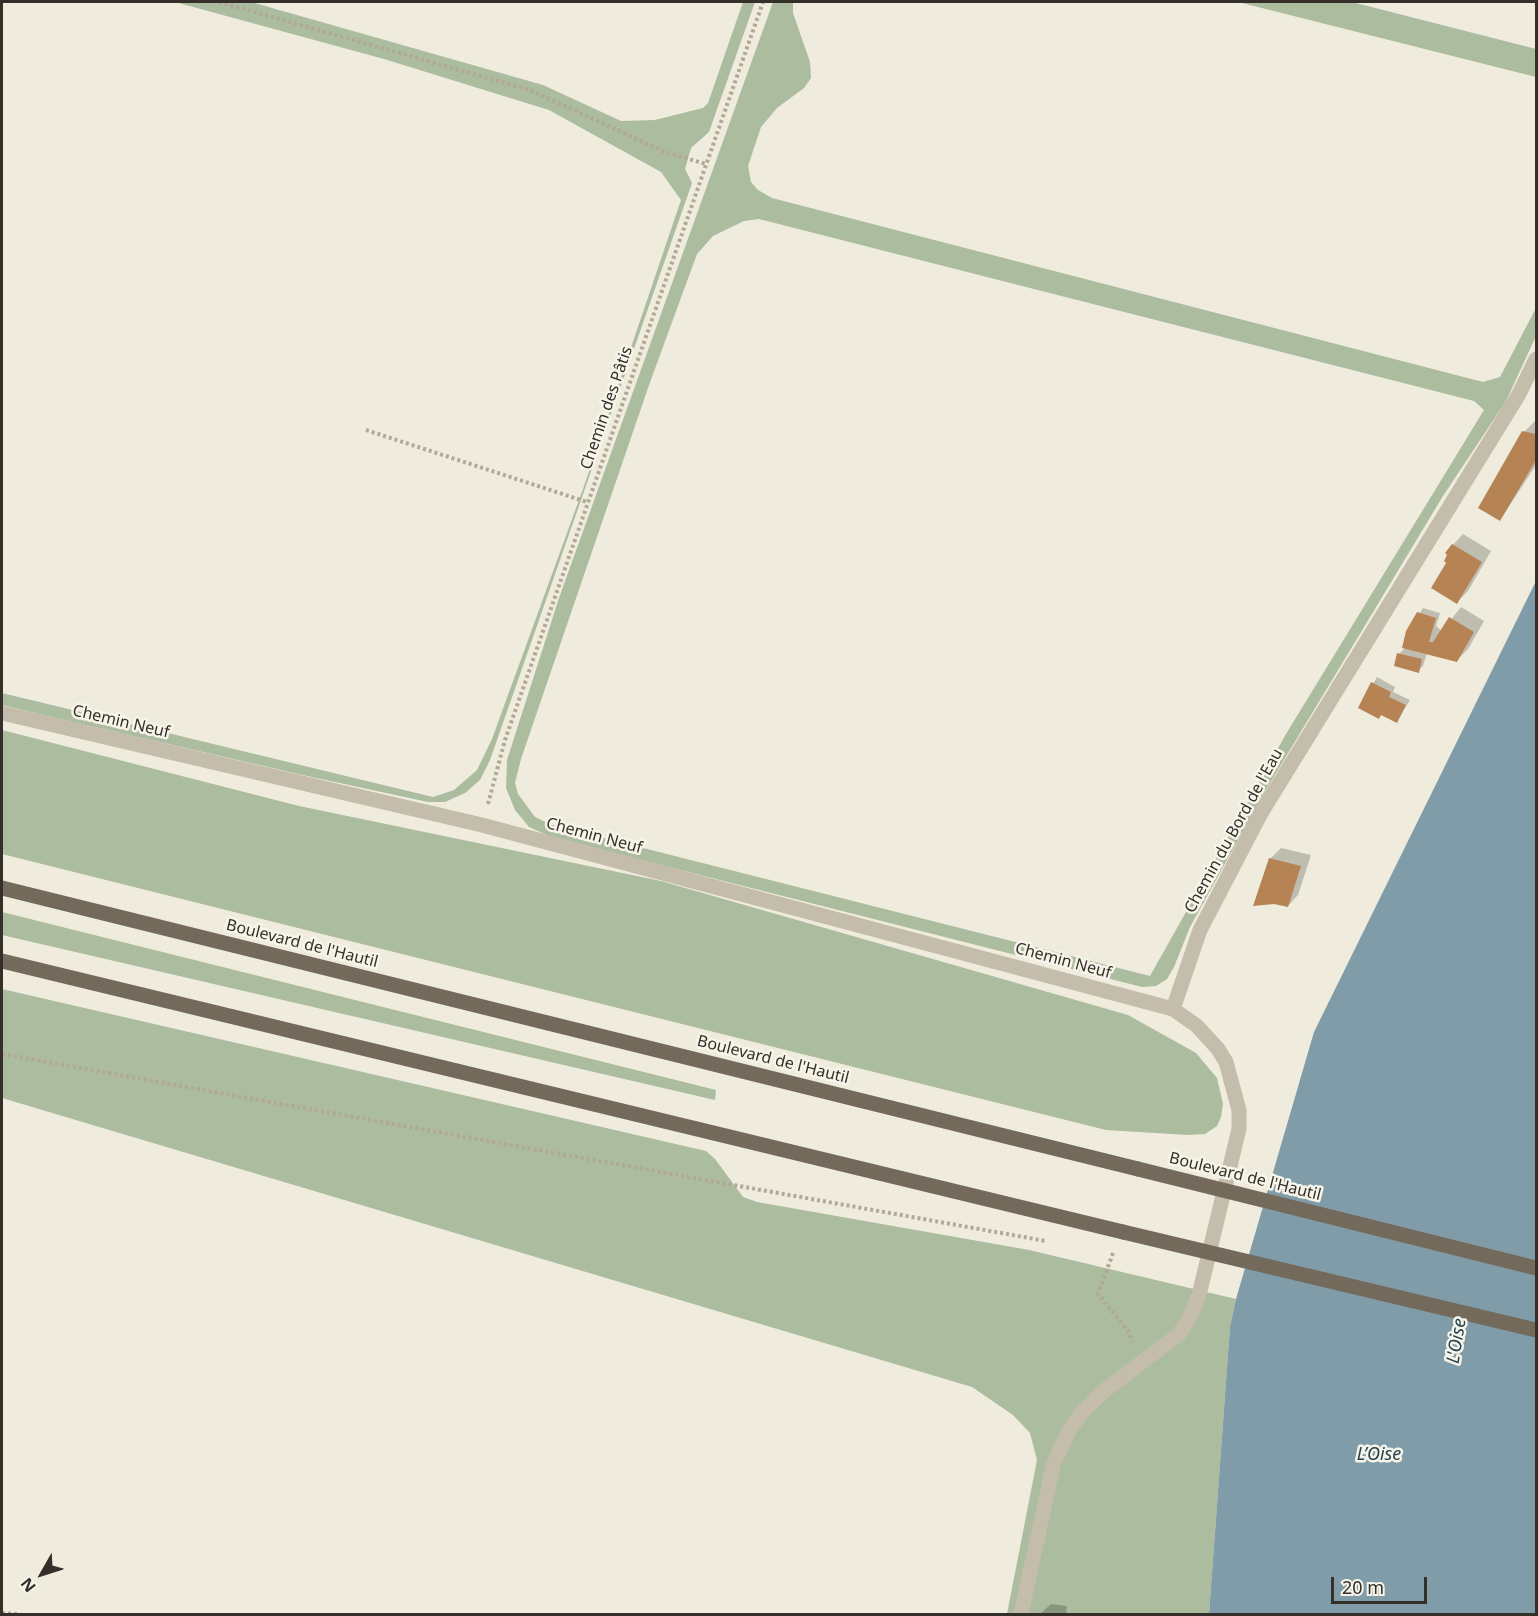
<!DOCTYPE html>
<html>
<head>
<meta charset="utf-8">
<style>
  body { margin:0 }
  #map { position:relative; width:1538px; height:1616px; overflow:hidden; background:#efebdd; font-family:"Noto Sans",sans-serif }
  canvas { display:block }
  .frame { position:absolute; inset:0; border:3px solid #342f29; pointer-events:none }
  .north { position:absolute; left:12px; top:1544px; width:60px; height:60px; -webkit-text-stroke:4px #f7f4e9; paint-order:stroke; rotate:231deg; font-size:16px; font-weight:700; line-height:24px; text-align:center; color:#342f29 }
  .north::after { content:''; display:block; margin:auto; width:21px; height:27px; background:#342f29; clip-path:polygon(50% 0,100% 100%,50% 72%,0 100%) }
  .scale { position:absolute; left:1331px; top:1577px; width:96px; height:27px; box-sizing:border-box; border:3px solid #342f29; border-top:0; padding-left:8px; font-size:18px; line-height:21px; white-space:nowrap; color:#342f29; -webkit-text-stroke:4px #f7f4e9; paint-order:stroke }
</style>
</head>
<body>
<div id="map">
<canvas width="1538" height="1616"></canvas>
<div class="frame"></div>
<div class="north">N</div>
<div class="scale">20 m</div>
</div>
<script>
const ctx = document.querySelector('canvas').getContext('2d');
ctx.lineJoin = 'round';
function fill(path, color) {
  ctx.fillStyle = color;
  ctx.fill(path, 'evenodd');
}
function shape(rows) {
  const path = new Path2D();
  for (const r of rows) {
    path.moveTo(r[0], r[1]);
    for (let i = 2; i < r.length; i += 2) path.lineTo(r[i], r[i + 1]);
  }
  return path;
}
function strokePath(path, color, width, dash) {
  ctx.strokeStyle = color;
  ctx.lineWidth = width;
  ctx.lineCap = dash ? 'butt' : 'round';
  ctx.setLineDash(dash || []);
  ctx.stroke(path);
}
function drawText(font, color, halo, rows, align = 'center') {
  ctx.font = font + ' "Noto Sans",sans-serif';
  ctx.lineWidth = 5;
  ctx.setLineDash([]);
  ctx.textBaseline = 'middle';
  ctx.strokeStyle = halo;
  ctx.fillStyle = color;
  for (const [text, x, y, turn = 0] of rows) {
    ctx.save();
    ctx.translate(x, y);
    ctx.rotate((+turn || 0) * Math.PI / 180);
    ctx.textAlign = isNaN(turn) ? turn : align;
    if (halo) ctx.strokeText(text, 0, 0);
    ctx.fillText(text, 0, 0);
    ctx.restore();
  }
}
fill(shape([
  [175,2,251,2,543,85,621,121,655,120,703,108,708,103,743,2,755,2,709,132,691,148,685,169,692,183,490,760,480,780,465,793,445,802,428,802,307,776,51,717,2,705,2,693,433,797,454,790,477,770,492,739,583,489,681,200,661,172,549,110,384,59],
  [773,2,793,2,793,13,810,62,811,78,804,88,777,108,761,127,748,166,751,182,758,190,772,198,1483,382,1500,377,1536,308,1536,336,1506,401,1443,496,1267,788,1190,927,1174,967,1167,979,1156,986,1142,987,554,838,529,827,515,810,506,788,507,760,559,598],
  [759,219,1474,401,1484,410,1286,734,1150,976,552,825,535,817,518,794,515,783,521,759,649,385,697,254,713,236,744,221],
  [1238,2,1352,2,1536,49,1536,77],
  [2,730,299,806,661,881,1128,1015,1196,1053,1217,1078,1223,1104,1221,1117,1217,1126,1205,1134,1188,1135,1106,1130,2,854],
  [2,912,716,1090,715,1100,2,935],
  [2,989,706,1151,715,1159,743,1197,757,1202,1029,1250,1236,1299,1230,1327,1209,1614,1007,1614,1037,1460,1030,1433,1013,1415,972,1387,2,1098]
]), '#abbc9f');
fill(shape([
  [1536,581,1536,1614,1209,1614,1230,1327,1236,1299,1314,1032]
]), '#809ca8');
fill(shape([
  [1535,421,1536,465,1500,520,1524,432],
  [1463,534,1491,551,1468,591,1457,602,1448,563,1453,545],
  [1461,607,1484,621,1468,649,1457,660,1427,653,1423,666,1418,671,1399,654,1404,649,1408,632,1423,608,1440,613,1436,626,1442,631],
  [1377,677,1395,687,1393,692,1410,700,1397,721,1360,707],
  [1281,848,1311,855,1298,895,1288,906,1270,859],
  [1051,1604,1067,1606,1066,1614,1040,1614]
]), '#0003');
fill(shape([
  [1522,431,1536,434,1536,460,1500,521,1478,508],
  [1452,544,1482,562,1457,604,1431,588,1446,563,1444,561,1447,555,1445,553],
  [1417,612,1436,618,1429,642,1433,642,1449,617,1474,632,1457,662,1402,648,1406,631],
  [1397,653,1422,659,1419,673,1394,666],
  [1371,682,1391,692,1389,697,1406,705,1397,723,1381,715,1379,719,1358,708],
  [1269,858,1301,866,1288,907,1274,904,1253,906]
]), '#b68454');
strokePath(shape([
  [219,2,530,90,665,152,706,164],
  [366,430,587,502],
  [488,804,505,740,763,2],
  [2,1054,1046,1241],
  [1113,1253,1098,1294,1128,1331,1132,1342],
  [2,1613,17,1614]
]), '#b1a895', 4, [3, 3]);
strokePath(shape([
  [1021,1614,1054,1462,1070,1429,1082,1412,1104,1391,1179,1334,1190,1317,1199,1295,1239,1129,1239,1110,1226,1062,1218,1049,1197,1026,1173,1009]
]), '#c5bdab', 15);
strokePath(shape([
  [2,713,482,825,1173,1009,1200,930,1261,813,1519,394,1536,359]
]), '#c5bdab', 15);
strokePath(shape([
  [2,888,1138,1169],
  [2,961,1123,1232]
]), '#746a5c', 15);
strokePath(shape([
  [1138,1169,1536,1268],
  [1123,1232,1536,1330]
]), '#746a5c', 15);
drawText('16px', '#342f29', '#f7f4e9', [
  ["Chemin des Pâtis",607,408,-71],
  ["Chemin Neuf",121,722,13],
  ["Chemin du Bord de l'Eau",1234,831,-61],
  ["Chemin Neuf",594,836,15],
  ["Boulevard de l'Hautil",302,944,14],
  ["Chemin Neuf",1063,961,15],
  ["Boulevard de l'Hautil",773,1060,14],
  ["Boulevard de l'Hautil",1245,1177,14]
]);
drawText('italic 18px', '#244250', '#f7f4e9', [
  ["L'Oise",1457,1341,-81],
  ["L’Oise",1379,1455]
]);
</script>
</body>
</html>
